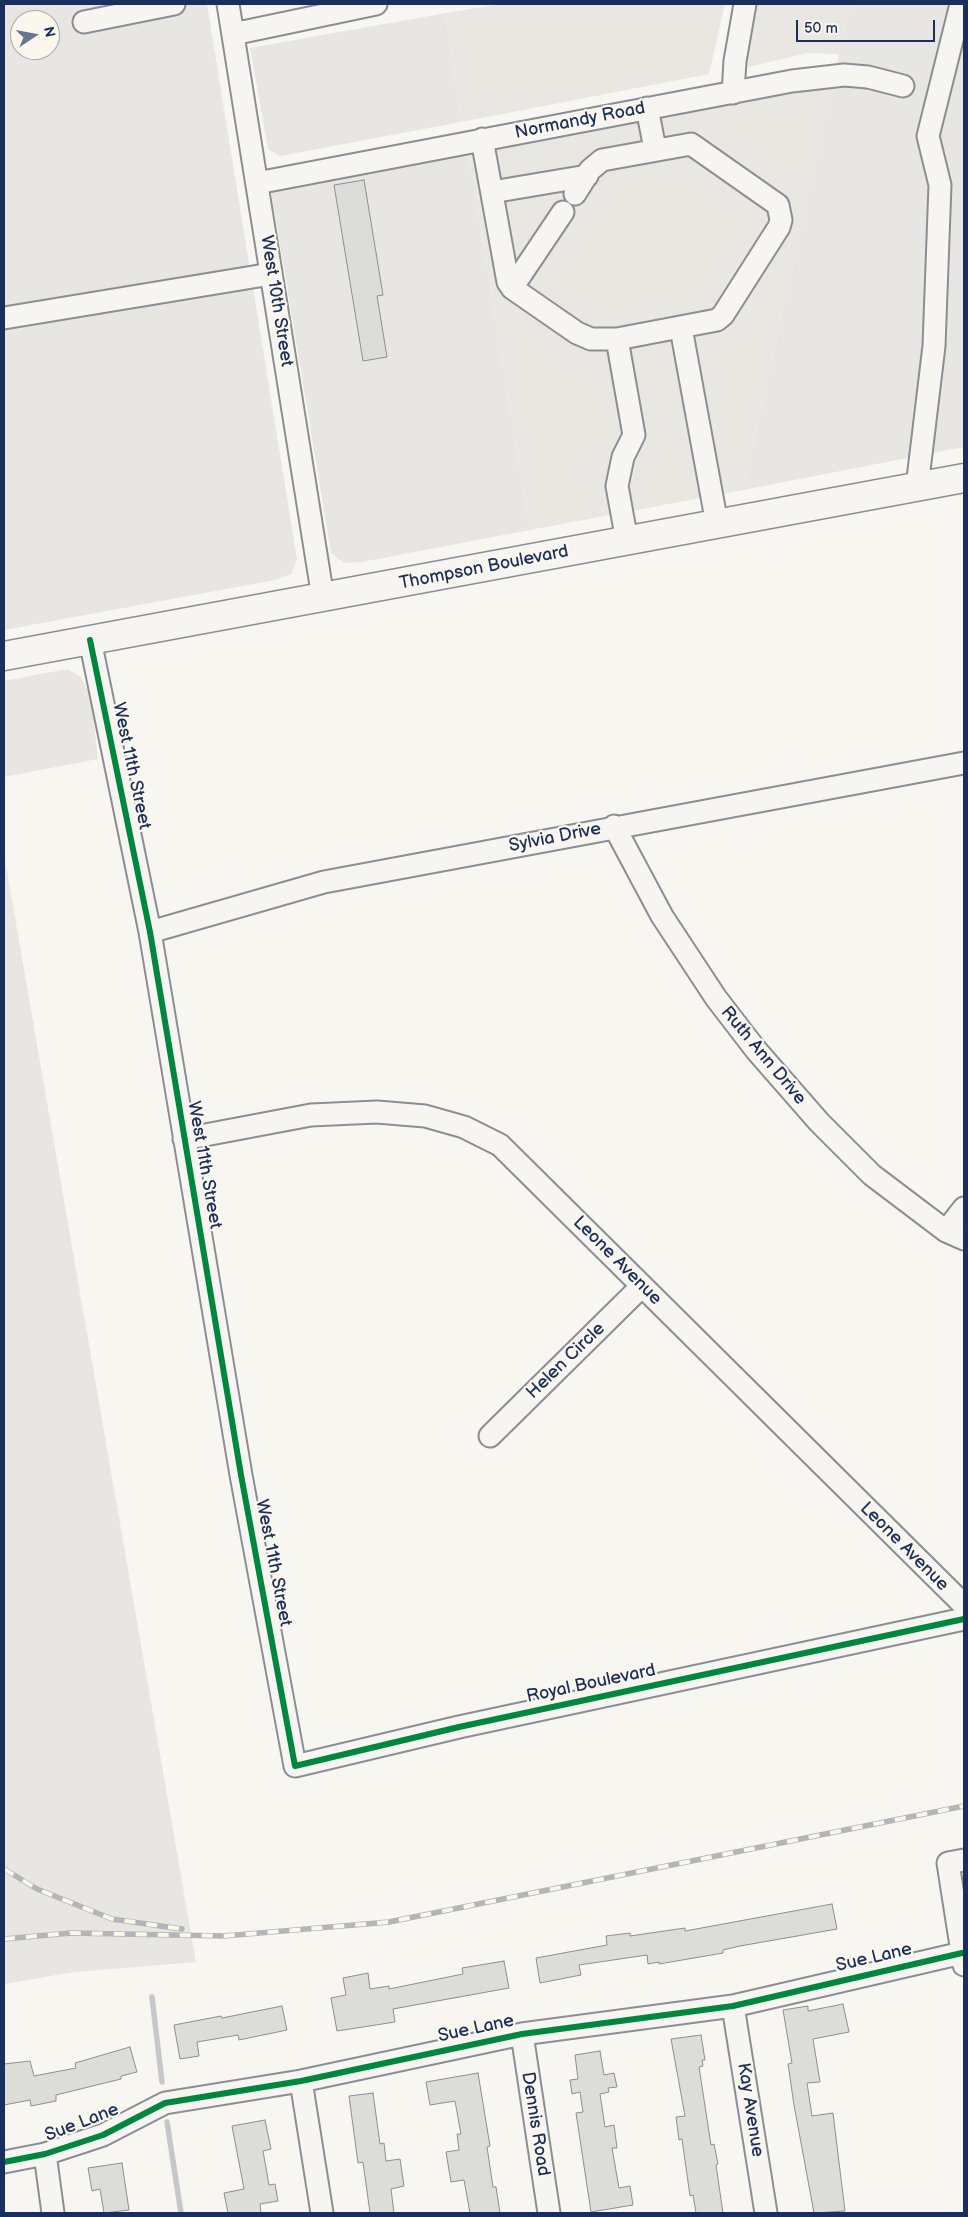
<!DOCTYPE html>
<html>
<head>
<meta charset="utf-8">
<style>
  body { margin:0 }
  #map { position:relative; width:968px; height:2217px; overflow:hidden; background:#f8f6f0; font-family:"Balsamiq Sans",sans-serif }
  canvas { display:block }
  .frame { position:absolute; inset:0; border:5px solid #1b2f5e; pointer-events:none }
  .north { position:absolute; left:10px; top:10px; width:50px; height:50px; box-sizing:border-box; background:#fbf7ec; border:1px solid #a1a7b3; border-radius:50%; rotate:78deg; font-size:14px; font-weight:700; line-height:20px; text-align:center; color:#1b2f5e }
  .north::after { content:''; display:block; margin:auto; width:18px; height:22px; background:#687591; clip-path:polygon(50% 0,100% 100%,50% 72%,0 100%) }
  .scale { position:absolute; left:796px; top:20px; width:139px; height:22px; box-sizing:border-box; border:2px solid #1b2f5e; border-top:0; padding-left:6px; font-size:15px; line-height:18px; white-space:nowrap; color:#1b2f5e; -webkit-text-stroke:4px #fbf7ec; paint-order:stroke }
</style>
</head>
<body>
<div id="map">
<canvas width="968" height="2217"></canvas>
<div class="frame"></div>
<div class="north">N</div>
<div class="scale">50 m</div>
</div>
<script>
const ctx = document.querySelector('canvas').getContext('2d');
ctx.lineJoin = 'round';
function fill(path, color) {
  ctx.fillStyle = color;
  ctx.fill(path, 'evenodd');
}
function shape(rows) {
  const path = new Path2D();
  for (const r of rows) {
    path.moveTo(r[0], r[1]);
    for (let i = 2; i < r.length; i += 2) path.lineTo(r[i], r[i + 1]);
  }
  return path;
}
function strokePath(path, color, width, dash) {
  ctx.strokeStyle = color;
  ctx.lineWidth = width;
  ctx.lineCap = dash ? 'butt' : 'round';
  ctx.setLineDash(dash || []);
  ctx.stroke(path);
}
function drawText(font, color, halo, rows, align = 'center') {
  ctx.font = font + ' "Balsamiq Sans",sans-serif';
  ctx.lineWidth = 4.5;
  ctx.setLineDash([]);
  ctx.textBaseline = 'middle';
  ctx.strokeStyle = halo;
  ctx.fillStyle = color;
  for (const [text, x, y, turn = 0] of rows) {
    ctx.save();
    ctx.translate(x, y);
    ctx.rotate((+turn || 0) * Math.PI / 180);
    ctx.textAlign = isNaN(turn) ? turn : align;
    if (halo) ctx.strokeText(text, 0, 0);
    ctx.fillText(text, 0, 0);
    ctx.restore();
  }
}
fill(shape([
  [4,4,207,4,297,559,291,574,275,580,4,630],
  [20,20,50,20,50,50,20,50],
  [850,4,964,4,964,447,743,490],
  [446,13,461,122,280,156,268,149,250,48],
  [467,144,530,530,362,562,344,563,331,553,271,190],
  [67,669,81,677,91,697,98,759,4,777,4,681],
  [4,854,196,1962,74,1972,4,1984]
]), '#e7e6e2');
fill(shape([
  [502,4,725,4,709,74,461,122,446,13],
  [757,4,850,4,839,54,807,53,740,69],
  [833,83,743,490,530,530,467,144]
]), '#e8e7e2');
strokePath(shape([
  [152,1997,162,2082],
  [167,2122,181,2213]
]), '#c5c7cb', 5.5);
const building = shape([
  [364,180,383,295,377,296,387,357,363,361,334,185,364,180],
  [832,1904,837,1929,740,1946,723,1950,723,1953,659,1964,659,1962,648,1964,647,1955,579,1965,581,1975,540,1983,536,1958,607,1945,606,1936,630,1933,630,1936,685,1928,685,1931,832,1904],
  [504,1961,509,1988,393,2009,395,2022,337,2031,331,1998,346,1995,343,1978,368,1973,370,1989,389,1986,389,1989,463,1974,462,1968,504,1961],
  [843,2004,849,2032,813,2039,820,2082,807,2083,812,2116,833,2113,845,2211,814,2213,794,2105,788,2064,792,2063,783,2010,808,2006,808,2011,843,2004],
  [282,2006,287,2030,239,2040,238,2035,197,2042,199,2056,180,2059,174,2025,221,2016,222,2018,282,2006],
  [701,2035,705,2060,702,2060,703,2066,699,2067,711,2145,714,2144,718,2164,716,2165,723,2213,696,2213,693,2195,690,2196,682,2139,679,2140,676,2117,685,2116,671,2039,701,2035],
  [130,2047,137,2072,121,2076,121,2079,56,2095,56,2101,31,2106,30,2100,4,2105,4,2064,30,2061,34,2076,76,2068,75,2063,130,2047],
  [600,2051,604,2075,614,2073,617,2087,608,2088,609,2092,600,2094,605,2127,614,2125,617,2148,612,2148,619,2188,630,2186,633,2205,591,2212,576,2113,583,2112,580,2092,572,2094,570,2080,578,2079,575,2055,600,2051],
  [478,2073,490,2146,487,2147,493,2187,496,2187,500,2213,470,2213,464,2180,451,2182,446,2152,459,2150,457,2134,461,2134,455,2101,430,2105,426,2082,478,2073],
  [373,2093,380,2144,384,2143,386,2161,400,2159,404,2186,391,2189,394,2213,370,2213,363,2162,358,2163,349,2096,373,2093],
  [265,2120,271,2149,263,2151,269,2185,275,2184,278,2201,260,2204,261,2213,228,2213,224,2193,244,2189,232,2126,265,2120],
  [122,2163,129,2210,104,2213,100,2189,92,2191,88,2168,122,2163]
]);
fill(building, '#dcdcd9');
strokePath(building, '#8b8e94', 1);
const minor = shape([
  [228,4,323,598],
  [84,22,174,4],
  [233,34,376,4],
  [733,93,735,61,745,4],
  [647,108,655,149],
  [482,139,508,282,512,288,577,333,591,339,617,339,717,320,723,315,779,227,781,220,778,205,691,144,602,160,590,170,575,194],
  [257,183,792,81,844,75,868,77,903,86],
  [492,192,587,176],
  [512,288,563,212],
  [4,318,271,274],
  [681,328,717,524],
  [617,339,634,435,623,457,617,486,627,541],
  [917,487,934,346,940,185,928,136,961,4],
  [90,640,150,932,241,1475,295,1766,459,1727,964,1619],
  [614,826,662,916,716,998,756,1050,819,1122,872,1175,946,1231,964,1239],
  [150,932,324,882,964,763],
  [184,1139,311,1115,377,1112,425,1116,464,1127,500,1145,964,1605],
  [946,1231,964,1208],
  [490,1436,642,1286],
  [964,1860,948,1863,964,1965],
  [733,2006,766,2213],
  [522,2034,549,2213],
  [301,2081,322,2213],
  [45,2154,53,2213],
  [4,2162,45,2154,103,2135,165,2103,301,2081,522,2034,733,2006,962,1953]
]);
const major = shape([
  [4,656,964,478]
]);
strokePath(minor, '#8b8e94', 25);
strokePath(major, '#8b8e94', 31);
strokePath(minor, '#f6f5f1', 21);
strokePath(major, '#f6f5f1', 28);
const rail = shape([
  [4,1869,37,1889,112,1919,182,1929],
  [4,1939,71,1933,224,1936,389,1922,964,1806]
]);
strokePath(rail, '#b3b5b7', 5.5);
strokePath(rail, '#fbf7ec', 4, [11]);
strokePath(shape([
  [90,640,150,932,241,1475,295,1766,459,1727,964,1619],
  [4,2162,45,2154,103,2135,165,2103,301,2081,522,2034,733,2006,962,1953]
]), '#00873e', 6);
drawText('18px', '#1b2f5e', '#fbf7ec', [
  ["Normandy Road",580,121,-11],
  ["West 10th Street",276,301,81],
  ["Thompson Boulevard",484,568,-11],
  ["West 11th Street",131,766,78],
  ["Sylvia Drive",555,838,-11],
  ["Ruth Ann Drive",763,1056,50],
  ["West 11th Street",204,1165,80],
  ["Leone Avenue",617,1261,45],
  ["Helen Circle",566,1361,-44],
  ["Leone Avenue",904,1547,45],
  ["West 11th Street",273,1563,79],
  ["Royal Boulevard",591,1684,-12],
  ["Sue Lane",874,1958,-13],
  ["Sue Lane",476,2029,-12],
  ["Kay Avenue",750,2110,81],
  ["Sue Lane",82,2123,-21],
  ["Dennis Road",535,2124,81]
]);
</script>
</body>
</html>
